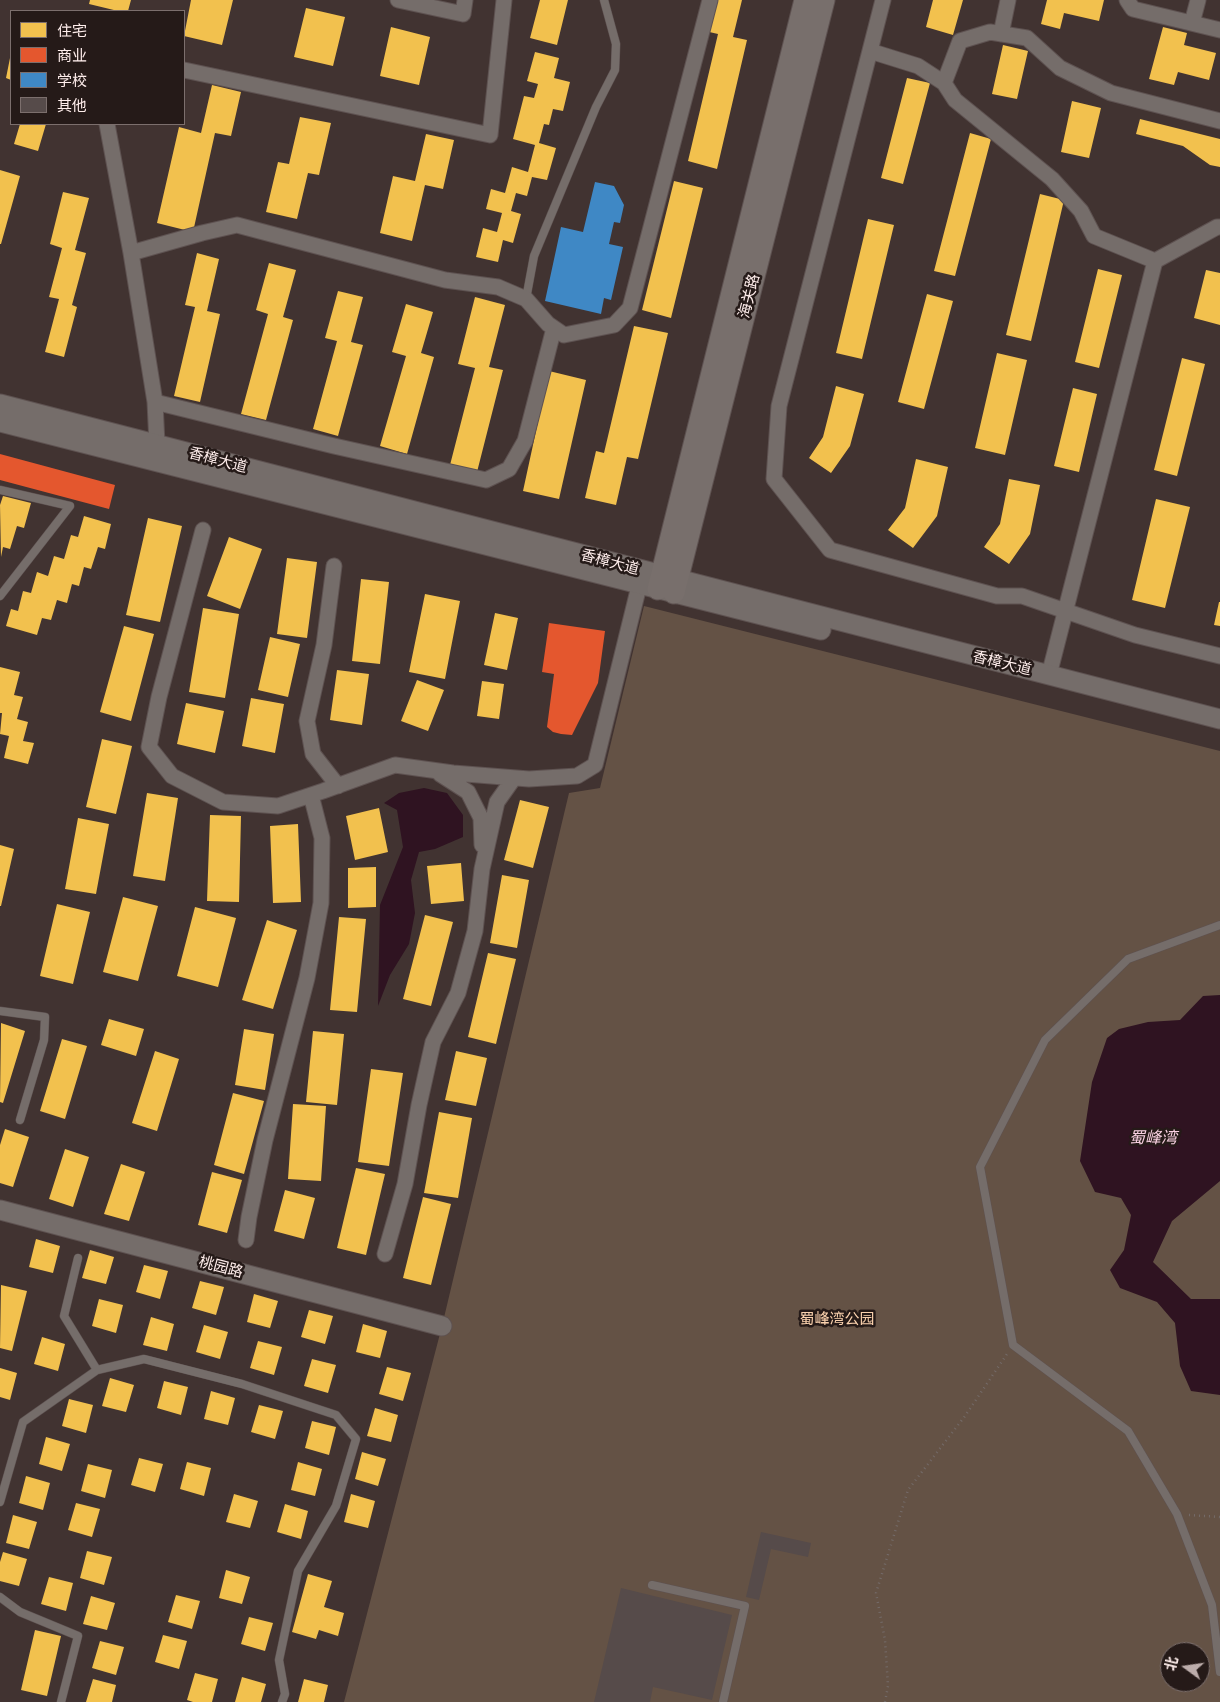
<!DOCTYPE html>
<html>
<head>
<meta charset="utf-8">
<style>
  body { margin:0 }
  #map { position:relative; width:1220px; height:1702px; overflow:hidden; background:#413331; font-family:Lato,"Noto Sans SC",sans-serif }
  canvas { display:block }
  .legend { position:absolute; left:10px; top:10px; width:175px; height:115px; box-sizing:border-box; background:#251a18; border:1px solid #7c6f6d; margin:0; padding:6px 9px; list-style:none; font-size:15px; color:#ffeeec }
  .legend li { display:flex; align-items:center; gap:10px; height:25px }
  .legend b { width:25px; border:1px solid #7c6f6d }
  .north { position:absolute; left:1160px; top:1642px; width:50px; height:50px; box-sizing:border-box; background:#251a18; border:1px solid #7c6f6d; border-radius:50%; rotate:284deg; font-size:14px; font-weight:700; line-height:20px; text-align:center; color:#ffeeec }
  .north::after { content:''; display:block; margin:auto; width:18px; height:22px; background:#bcadab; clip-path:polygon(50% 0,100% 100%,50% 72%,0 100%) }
</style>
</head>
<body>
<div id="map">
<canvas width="1220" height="1702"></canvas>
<ul class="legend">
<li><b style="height:14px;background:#f2c14e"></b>住宅</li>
<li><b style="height:14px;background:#e4572e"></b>商业</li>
<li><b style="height:14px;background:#3f88c5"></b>学校</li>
<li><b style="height:14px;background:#564b4a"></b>其他</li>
</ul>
<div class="north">北</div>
</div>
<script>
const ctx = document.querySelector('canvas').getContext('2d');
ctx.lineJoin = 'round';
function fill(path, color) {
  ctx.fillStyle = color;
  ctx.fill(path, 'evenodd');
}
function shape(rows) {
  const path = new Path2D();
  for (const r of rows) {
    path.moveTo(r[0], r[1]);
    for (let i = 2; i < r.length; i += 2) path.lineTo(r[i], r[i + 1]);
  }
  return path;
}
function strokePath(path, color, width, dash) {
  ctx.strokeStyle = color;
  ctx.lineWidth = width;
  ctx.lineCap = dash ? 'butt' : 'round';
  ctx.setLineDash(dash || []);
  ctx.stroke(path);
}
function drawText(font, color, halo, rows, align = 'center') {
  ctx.font = font + ' Lato,"Noto Sans SC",sans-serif';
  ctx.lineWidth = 5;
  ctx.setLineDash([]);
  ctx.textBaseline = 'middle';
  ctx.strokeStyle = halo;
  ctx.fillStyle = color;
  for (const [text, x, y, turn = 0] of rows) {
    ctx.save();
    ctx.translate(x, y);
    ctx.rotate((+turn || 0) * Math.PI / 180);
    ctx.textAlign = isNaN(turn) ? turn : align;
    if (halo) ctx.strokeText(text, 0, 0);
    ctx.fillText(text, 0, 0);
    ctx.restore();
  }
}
fill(shape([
  [644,606,1220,751,1220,1702,344,1702,442,1326,569,793,600,788],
  [1170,1652,1200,1652,1200,1682,1170,1682]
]), '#645245');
fill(shape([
  [424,788,447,793,463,815,463,837,435,849,419,852,411,880,415,913,409,944,390,975,378,1006,380,905,403,847,397,810,384,803,399,793],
  [1220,995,1220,1181,1172,1221,1153,1262,1191,1299,1220,1299,1220,1395,1191,1391,1180,1366,1175,1323,1157,1302,1120,1288,1110,1270,1124,1250,1131,1215,1121,1198,1095,1192,1080,1161,1092,1082,1107,1038,1119,1029,1148,1022,1180,1020,1203,996]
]), '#2f1321');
fill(shape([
  [90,0,131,0,128,11,118,11,89,4],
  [191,0,233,0,222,45,184,36],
  [540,0,568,0,557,45,530,38],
  [713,0,742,0,733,37,747,40,717,169,688,161,718,34,705,31],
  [933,0,963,0,953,35,926,27],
  [1047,0,1104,0,1099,21,1064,13,1060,29,1041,24],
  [306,8,345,17,333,66,294,57],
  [391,27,430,37,419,85,380,76],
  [1163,27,1187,33,1184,45,1216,53,1209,80,1178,72,1174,85,1149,79],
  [1003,45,1028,51,1017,99,992,94],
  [535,52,559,58,554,78,570,82,563,111,553,109,549,125,544,124,539,143,556,148,547,180,532,177,527,196,516,193,511,211,521,214,513,243,503,240,498,262,476,257,483,228,497,232,502,213,486,209,491,189,505,193,512,167,528,172,535,145,513,139,524,96,534,98,538,84,527,81],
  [10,58,11,58,11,80,6,78],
  [907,78,930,83,903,184,881,178],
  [212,85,241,92,231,136,215,133,193,232,157,223,179,127,201,133],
  [1072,101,1101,108,1089,158,1061,152],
  [300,117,331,123,319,175,308,173,297,219,266,212,278,162,289,164],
  [1140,119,1220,139,1220,167,1210,165,1183,146,1136,134],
  [20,124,46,124,38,151,14,144],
  [970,133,991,139,955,276,934,271],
  [426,134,454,140,443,189,425,185,412,241,380,233,393,176,415,181],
  [0,170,20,176,1,244,0,244],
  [674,181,703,188,671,318,642,310],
  [63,192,89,198,75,250,86,253,72,305,77,307,64,357,45,352,59,299,49,297,62,248,50,244],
  [1040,194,1064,200,1031,341,1006,335],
  [868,219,894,225,862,359,836,353],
  [197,253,219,259,207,311,220,314,200,402,174,396,195,307,185,305],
  [269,263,296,270,283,317,293,320,266,420,241,414,268,314,256,310],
  [1098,269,1122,275,1099,368,1075,362],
  [1206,270,1220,273,1220,325,1194,318],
  [338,291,363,297,351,342,363,345,338,436,313,429,337,341,325,338],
  [927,294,953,301,924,409,898,402],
  [475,297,505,305,489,367,503,370,477,472,450,465,475,368,458,364],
  [406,304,433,312,421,353,434,357,407,454,380,446,406,356,392,352],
  [634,326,668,333,638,459,627,457,616,505,585,498,596,451,604,453],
  [997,353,1027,360,1005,455,975,448],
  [1182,358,1205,364,1177,476,1154,470],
  [549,371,586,380,559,499,523,491],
  [836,386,864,394,850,446,831,473,809,458,823,437],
  [1073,388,1097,394,1079,472,1054,466],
  [916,459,948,467,937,516,913,548,888,530,905,508],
  [1009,479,1040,485,1030,534,1009,564,984,547,1000,524],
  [3,496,31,503,24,528,17,526,10,549,3,547,1,557,0,505],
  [1156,499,1190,507,1165,608,1132,600],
  [84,516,111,524,105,549,98,547,91,569,84,567,79,586,72,584,67,603,57,600,51,620,42,618,37,635,6,626,11,609,18,611,23,591,31,593,37,572,48,576,54,556,64,559,71,535,78,537],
  [148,518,182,526,160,622,126,615],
  [229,537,262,549,240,609,207,596],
  [287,558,317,562,307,638,277,634],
  [361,579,389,582,380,664,352,661],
  [425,594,460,601,445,679,409,672],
  [1219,602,1220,602,1220,626,1214,625],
  [203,608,239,614,225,698,189,692],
  [495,613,518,618,507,670,484,665],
  [124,626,154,634,131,721,100,712],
  [270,637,300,644,288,697,258,690],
  [0,667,20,672,14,695,23,697,17,719,28,722,23,741,34,743,28,764,4,758,9,736,0,734,2,713,0,713],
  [337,670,369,674,362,725,330,720],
  [417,680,444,690,428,731,401,721],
  [482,681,504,684,499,719,477,716],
  [251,698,284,704,275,753,242,746],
  [186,703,224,711,215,753,177,744],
  [102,739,132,746,116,814,86,807],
  [147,793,178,798,165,881,133,876],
  [520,800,549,807,533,868,504,860],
  [379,808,388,852,355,860,346,816],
  [210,815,241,816,239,902,207,901],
  [78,818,109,824,96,894,65,889],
  [298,824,301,902,273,903,270,826],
  [0,845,14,849,1,906,0,906],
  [461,863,464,901,431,904,427,866],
  [376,867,376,907,348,908,348,868],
  [502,875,529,880,517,948,490,943],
  [123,897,158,906,138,981,103,972],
  [57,904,90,912,73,984,40,976],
  [195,907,236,918,218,987,177,976],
  [425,915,453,922,431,1006,403,999],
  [339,917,366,919,357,1012,330,1010],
  [267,920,297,930,273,1009,242,1000],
  [488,953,516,959,496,1044,468,1037],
  [109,1019,144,1029,136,1056,101,1045],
  [1,1023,25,1031,3,1103,0,1102],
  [244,1029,274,1034,265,1090,235,1085],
  [313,1031,344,1034,337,1105,306,1102],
  [62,1039,87,1046,65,1119,40,1111],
  [155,1051,179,1059,157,1131,132,1123],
  [456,1051,487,1058,476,1106,445,1100],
  [371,1069,403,1073,389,1166,358,1162],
  [233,1093,264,1101,244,1174,214,1165],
  [293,1104,326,1106,321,1181,288,1179],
  [439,1112,472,1118,458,1198,424,1193],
  [5,1129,29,1137,13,1187,0,1183,0,1145],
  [65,1149,89,1157,73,1207,49,1199],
  [121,1164,145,1172,129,1221,104,1214],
  [356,1168,385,1174,366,1255,337,1248],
  [212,1172,242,1180,227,1233,198,1225],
  [285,1190,315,1198,304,1239,274,1231],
  [423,1197,451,1204,431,1285,403,1278],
  [36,1239,60,1246,53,1273,29,1267],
  [90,1250,114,1257,106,1284,82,1278],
  [144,1265,168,1271,160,1299,136,1292],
  [200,1281,224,1287,216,1315,192,1308],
  [1,1285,27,1291,12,1351,0,1348],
  [254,1294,278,1301,270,1328,247,1322],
  [99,1299,123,1305,116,1333,92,1326],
  [309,1310,333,1316,325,1344,301,1337],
  [151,1317,174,1324,167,1351,143,1345],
  [363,1324,387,1331,380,1358,356,1352],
  [204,1325,228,1332,220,1359,196,1352],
  [42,1337,65,1344,58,1371,34,1364],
  [258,1341,282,1347,274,1375,250,1368],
  [312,1359,336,1365,328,1393,304,1386],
  [387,1367,411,1373,403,1401,379,1394],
  [0,1368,17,1373,10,1400,0,1397],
  [110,1378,134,1385,126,1412,102,1406],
  [164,1381,188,1387,181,1415,157,1408],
  [211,1391,235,1398,228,1425,204,1419],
  [69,1399,93,1405,86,1433,62,1426],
  [259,1405,283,1411,275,1439,251,1432],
  [375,1408,398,1415,391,1442,367,1436],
  [312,1421,336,1427,329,1455,305,1448],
  [46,1437,70,1444,62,1471,39,1464],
  [362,1452,386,1459,378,1486,355,1479],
  [139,1458,163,1464,155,1492,131,1485],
  [187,1462,211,1468,204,1496,180,1489],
  [298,1462,322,1469,315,1496,291,1490],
  [88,1464,112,1470,105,1498,81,1491],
  [26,1476,50,1483,43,1510,19,1503],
  [234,1494,258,1501,250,1528,226,1522],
  [351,1494,375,1501,368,1528,344,1522],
  [76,1503,100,1509,92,1537,68,1530],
  [285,1504,308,1511,301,1539,277,1532],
  [13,1515,37,1522,29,1549,6,1543],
  [87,1551,112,1557,104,1585,80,1578],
  [3,1552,27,1559,19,1586,0,1581,0,1562],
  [226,1570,250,1577,242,1604,219,1598],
  [308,1574,332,1581,324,1607,344,1613,338,1636,319,1630,316,1639,292,1632],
  [49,1577,73,1583,66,1611,41,1604],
  [176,1595,200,1601,192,1629,168,1622],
  [91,1596,115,1603,107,1630,83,1624],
  [249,1617,273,1623,265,1651,241,1644],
  [35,1630,61,1636,47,1696,21,1690],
  [163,1635,187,1641,179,1669,155,1662],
  [100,1641,124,1647,116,1675,92,1668],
  [195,1673,218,1679,212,1702,193,1702,187,1700],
  [242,1677,266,1684,261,1702,235,1702],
  [93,1679,116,1685,112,1702,86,1702],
  [304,1679,328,1685,324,1702,298,1702]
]), '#f2c14e');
fill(shape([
  [0,454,115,485,109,509,0,480],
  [549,623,605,631,598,683,572,735,561,734,553,732,547,727,554,674,542,672]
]), '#e4572e');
fill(shape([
  [595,182,614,186,624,205,620,223,614,222,609,244,623,247,611,300,604,298,601,314,545,301,561,227,583,232]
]), '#3f88c5');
fill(shape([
  [761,1532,811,1543,808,1557,771,1549,759,1600,746,1597],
  [621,1588,732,1615,712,1700,653,1687,650,1702,594,1702]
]), '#564b4a');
const service = shape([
  [526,299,534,256,596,107,615,70,616,44,604,0],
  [0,490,70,506,0,596],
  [1220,925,1128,959,1045,1040,980,1167,1013,1345,1128,1431,1177,1514,1212,1605,1220,1672],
  [0,1011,45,1017,44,1040,20,1120],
  [78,1258,64,1316,97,1370],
  [0,1502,23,1422,97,1370,144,1359,242,1384,336,1415,356,1439,336,1506,298,1571,279,1660,285,1694,282,1702],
  [652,1585,745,1606,723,1702],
  [0,1597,20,1612,78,1636,61,1702]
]);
const minor = shape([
  [398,0,463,14,465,0],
  [883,0,779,406,774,479,830,550,997,596,1022,596,1135,635,1220,656],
  [1127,0,1133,9,1220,30],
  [1192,23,1198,0],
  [1001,34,1008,0],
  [870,51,918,66,944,83],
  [184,70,490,135,504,0],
  [107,124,131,253,155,402,157,444,155,455],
  [131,253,202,233,237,225,445,280,498,287,526,299,548,324,564,335,614,325,630,308,710,0],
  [1155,261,1094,236,1081,211,1052,179,955,100,944,83,960,41,990,32,1027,38,1060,68,1111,93,1220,121],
  [155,402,334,446,486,480,509,469,525,441,554,328],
  [203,530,159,697,149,747,172,776,223,802,278,806,323,791,395,765,453,773,529,779,577,776,595,765,642,574],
  [334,566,324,645,307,721,313,754,338,786],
  [1049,675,1155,261,1217,227,1220,227],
  [440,774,468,792,481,818,482,845],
  [246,1240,249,1217,265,1140,307,978,321,903,322,838,311,795],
  [385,1254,405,1184,419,1105,433,1042,458,993,475,931,482,869,497,802,514,778]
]);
const tertiary = shape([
  [0,404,1220,719],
  [0,422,821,630],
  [0,1210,442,1326]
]);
const secondary = shape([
  [658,589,805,0],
  [674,593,824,0]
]);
strokePath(service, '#5e5251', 9);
strokePath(minor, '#5e5251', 17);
strokePath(tertiary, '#5e5251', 21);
strokePath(secondary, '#5e5251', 23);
strokePath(shape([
  [1189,1515,1220,1517],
  [885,1702,888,1686,885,1640,876,1593,908,1490,965,1416,1007,1354]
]), '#746b69', 2.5, [1, 4]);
strokePath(service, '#756d6a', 8);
strokePath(minor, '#756d6a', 15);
strokePath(tertiary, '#756d6a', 19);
strokePath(secondary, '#786f6c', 21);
drawText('15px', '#ffeeec', '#251a18', [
  ["海关路",749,296,-76],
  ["香樟大道",218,460,15],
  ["香樟大道",610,562,15],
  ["香樟大道",1002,663,14],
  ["桃园路",221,1267,15]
]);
drawText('15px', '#fbd2ae', '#251a18', [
  ["蜀峰湾公园",837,1319]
]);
drawText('italic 16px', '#f8d0e1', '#251a18', [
  ["蜀峰湾",1153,1138]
]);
</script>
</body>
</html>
